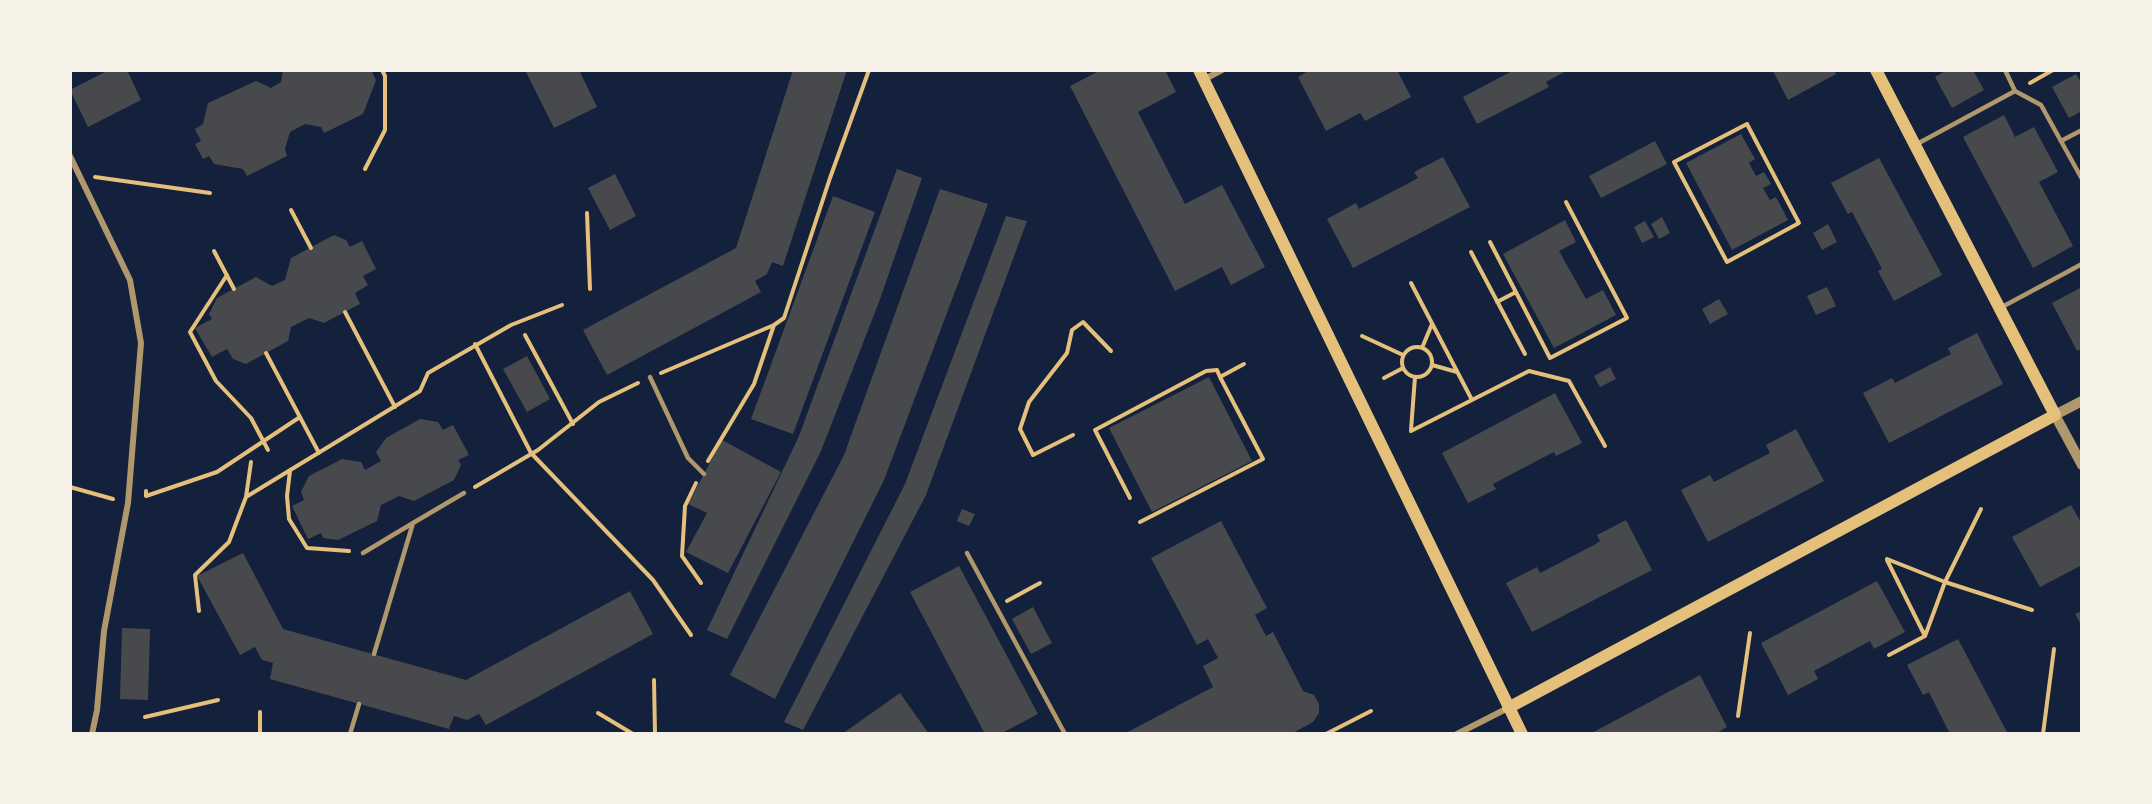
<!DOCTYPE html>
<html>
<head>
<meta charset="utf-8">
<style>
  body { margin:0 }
  #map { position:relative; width:2152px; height:804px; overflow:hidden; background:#14213d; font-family:"Fira Sans",sans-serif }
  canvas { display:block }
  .frame { position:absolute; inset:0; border:72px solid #f6f1e7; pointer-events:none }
</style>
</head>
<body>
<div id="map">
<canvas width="2152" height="804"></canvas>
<div class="frame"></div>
</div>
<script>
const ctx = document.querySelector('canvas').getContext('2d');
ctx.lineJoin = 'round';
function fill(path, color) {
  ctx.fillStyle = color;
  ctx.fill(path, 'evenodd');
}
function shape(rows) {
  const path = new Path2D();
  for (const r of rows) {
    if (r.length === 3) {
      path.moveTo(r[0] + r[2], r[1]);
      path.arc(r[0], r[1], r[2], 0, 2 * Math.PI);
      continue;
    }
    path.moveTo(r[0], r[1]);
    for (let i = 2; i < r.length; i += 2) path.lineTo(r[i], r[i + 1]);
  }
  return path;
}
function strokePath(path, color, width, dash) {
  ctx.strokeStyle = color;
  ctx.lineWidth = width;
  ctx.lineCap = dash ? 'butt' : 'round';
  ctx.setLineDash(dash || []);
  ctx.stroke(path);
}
fill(shape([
  [109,70,127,70,141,100,88,127,70,90],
  [283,70,371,70,376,80,363,114,324,133,321,127,305,124,290,132,285,149,287,156,247,176,243,169,214,164,209,156,203,159,195,144,201,141,195,129,203,124,208,103,256,81,271,88,281,82],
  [525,70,579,70,597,107,554,128],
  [793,70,847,70,783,266,772,262,767,274,755,281,761,292,607,375,583,330,736,248],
  [1101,70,1165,70,1176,92,1138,112,1185,204,1222,185,1265,267,1231,285,1222,267,1175,291,1070,86],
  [1310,70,1397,70,1411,97,1365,121,1360,113,1326,131,1298,77],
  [1514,70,1568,70,1546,82,1549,87,1477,124,1463,97],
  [1775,70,1834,70,1836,74,1788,100,1773,71],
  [1947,70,1973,70,1984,90,1952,108,1935,77],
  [2076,74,2082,84,2082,111,2069,118,2052,87],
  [2004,115,2015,137,2034,127,2058,172,2039,182,2073,246,2033,268,1963,137],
  [1741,134,1755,159,1749,163,1756,176,1764,172,1771,184,1763,188,1770,200,1776,197,1788,220,1732,250,1686,163],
  [1655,141,1667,164,1601,198,1589,176],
  [1443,157,1470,207,1353,268,1327,219,1356,203,1359,209,1409,183,1418,178,1414,172],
  [1879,158,1942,275,1894,301,1878,271,1882,269,1878,261,1852,212,1848,214,1831,183],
  [897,169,922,178,879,302,821,451,727,639,707,630,799,436],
  [615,174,636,216,610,230,588,188],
  [940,189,988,204,884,480,775,699,730,675,844,455],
  [833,196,875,212,793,434,751,419],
  [1006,216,1027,221,926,495,803,730,784,722,905,484],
  [1662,217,1670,233,1659,239,1651,224],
  [1565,220,1576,242,1559,251,1586,299,1603,290,1616,315,1554,348,1503,254],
  [1645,221,1654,237,1642,243,1634,227],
  [1828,224,1837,242,1822,250,1813,233],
  [334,235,346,240,350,247,362,241,376,269,363,276,368,285,355,293,360,304,324,323,309,318,291,327,288,341,246,364,233,359,227,349,212,357,195,328,212,319,209,314,217,298,256,277,272,286,285,280,291,258],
  [1827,287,1836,306,1816,315,1807,296],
  [2082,287,2082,349,2077,351,2052,303],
  [1719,299,1728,314,1710,324,1702,309],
  [1977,333,2003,384,1889,443,1863,393,1892,378,1895,383,1945,357,1951,354,1948,348],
  [527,356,550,399,527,412,503,369],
  [1610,367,1616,379,1600,387,1594,376],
  [1209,377,1252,461,1152,512,1109,428],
  [1555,393,1582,443,1556,456,1554,452,1546,456,1493,484,1496,489,1468,503,1442,453],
  [420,419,438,422,443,430,453,425,469,455,458,460,461,465,454,480,414,501,399,496,381,505,377,521,338,540,323,538,321,533,308,539,292,506,304,500,301,492,309,476,342,459,361,462,365,470,381,461,376,452,386,438],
  [1796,429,1824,481,1708,542,1681,490,1710,475,1714,482,1770,453,1766,445],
  [722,440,781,472,728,573,686,552,707,513,688,504],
  [2071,505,2082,524,2082,565,2040,587,2012,537],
  [962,509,975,514,969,526,957,521],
  [1626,520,1652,570,1532,632,1506,583,1537,567,1540,573,1594,545,1600,541,1597,535],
  [1221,521,1267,608,1255,615,1266,636,1273,632,1303,691,1314,695,1319,704,1319,713,1313,722,1291,734,1124,734,1213,687,1203,666,1218,658,1208,639,1197,645,1151,558],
  [243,553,283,629,466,680,630,591,653,634,486,725,479,714,467,720,454,716,449,729,270,679,273,663,262,660,255,647,240,655,197,576],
  [959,566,1038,714,1000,734,985,734,910,592],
  [1877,581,1905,632,1874,649,1870,641,1814,671,1818,679,1788,695,1761,643],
  [1033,607,1052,643,1031,654,1012,619],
  [2082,611,2082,626,2075,614],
  [122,628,150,629,148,700,120,699],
  [1958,639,2008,734,1950,734,1929,692,1923,695,1907,665],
  [1700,675,1727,727,1715,734,1590,734],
  [900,693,929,734,842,734]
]), '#48494c');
strokePath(shape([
  [2030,83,2053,70],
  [1747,124,1799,223,1727,262,1674,162,1747,124],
  [365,169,385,130,385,76,382,70],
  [95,177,210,193],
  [291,210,311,248],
  [587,213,590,289],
  [1490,242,1550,358,1627,318,1566,202],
  [214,251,234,289],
  [1471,252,1525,354],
  [227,275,190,332,216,381,251,418,268,450],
  [1411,283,1472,400],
  [1497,302,1516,292],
  [345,312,395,407],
  [525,335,573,424],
  [1362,336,1403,355],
  [475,344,531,453,653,580,691,635],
  [1417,362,15],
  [1422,348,1432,324],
  [266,353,319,453],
  [1432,365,1457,372],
  [661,373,774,325,784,318,830,178,869,70],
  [1384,378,1403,368],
  [1411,430,1415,377],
  [1411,431,1529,371,1569,381,1605,446],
  [1073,435,1033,455,1020,429,1029,402,1067,353,1072,330,1083,322,1111,351],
  [708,461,754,384,774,325],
  [290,471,287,496,289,519,307,548,349,551],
  [696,483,685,506,682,556,701,583],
  [70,487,113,499],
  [475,487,538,450,599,402,638,383],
  [146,491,146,496,217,472,300,417],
  [246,497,420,391,428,373,511,325,562,305],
  [1130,498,1095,430,1206,371,1217,370,1220,377],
  [1140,522,1263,459,1220,377,1244,364],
  [1887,559,1945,582,2032,610],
  [1887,560,1925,636],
  [1007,601,1040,583],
  [199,611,195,575,229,542,246,497,251,462],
  [1889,655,1925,636,1945,582,1981,509],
  [654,680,655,734],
  [260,712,260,734],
  [598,713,633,734],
  [1738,716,1750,633],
  [145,717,218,700],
  [1326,734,1371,711],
  [2043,734,2054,649]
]), '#e5c07b', 4);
strokePath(shape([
  [2005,70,2015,91,2041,105,2082,179],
  [2061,141,2082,130],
  [1917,144,2015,91],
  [2002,307,2082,264],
  [650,377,688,458,704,474],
  [363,553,413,523],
  [967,553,1065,734],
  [374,654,413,523,464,493],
  [350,734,359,704]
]), '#b1986c', 4.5);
strokePath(shape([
  [1203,80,1222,70],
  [70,156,130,280,141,343,128,503,104,631,97,710,92,734],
  [1457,734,1508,708]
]), '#b1986c', 6);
strokePath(shape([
  [2082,401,2055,415,2082,465]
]), '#b1986c', 10);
strokePath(shape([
  [1199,70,1522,734],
  [1508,708,2055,415,1876,70]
]), '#e5c07b', 12);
</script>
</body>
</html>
